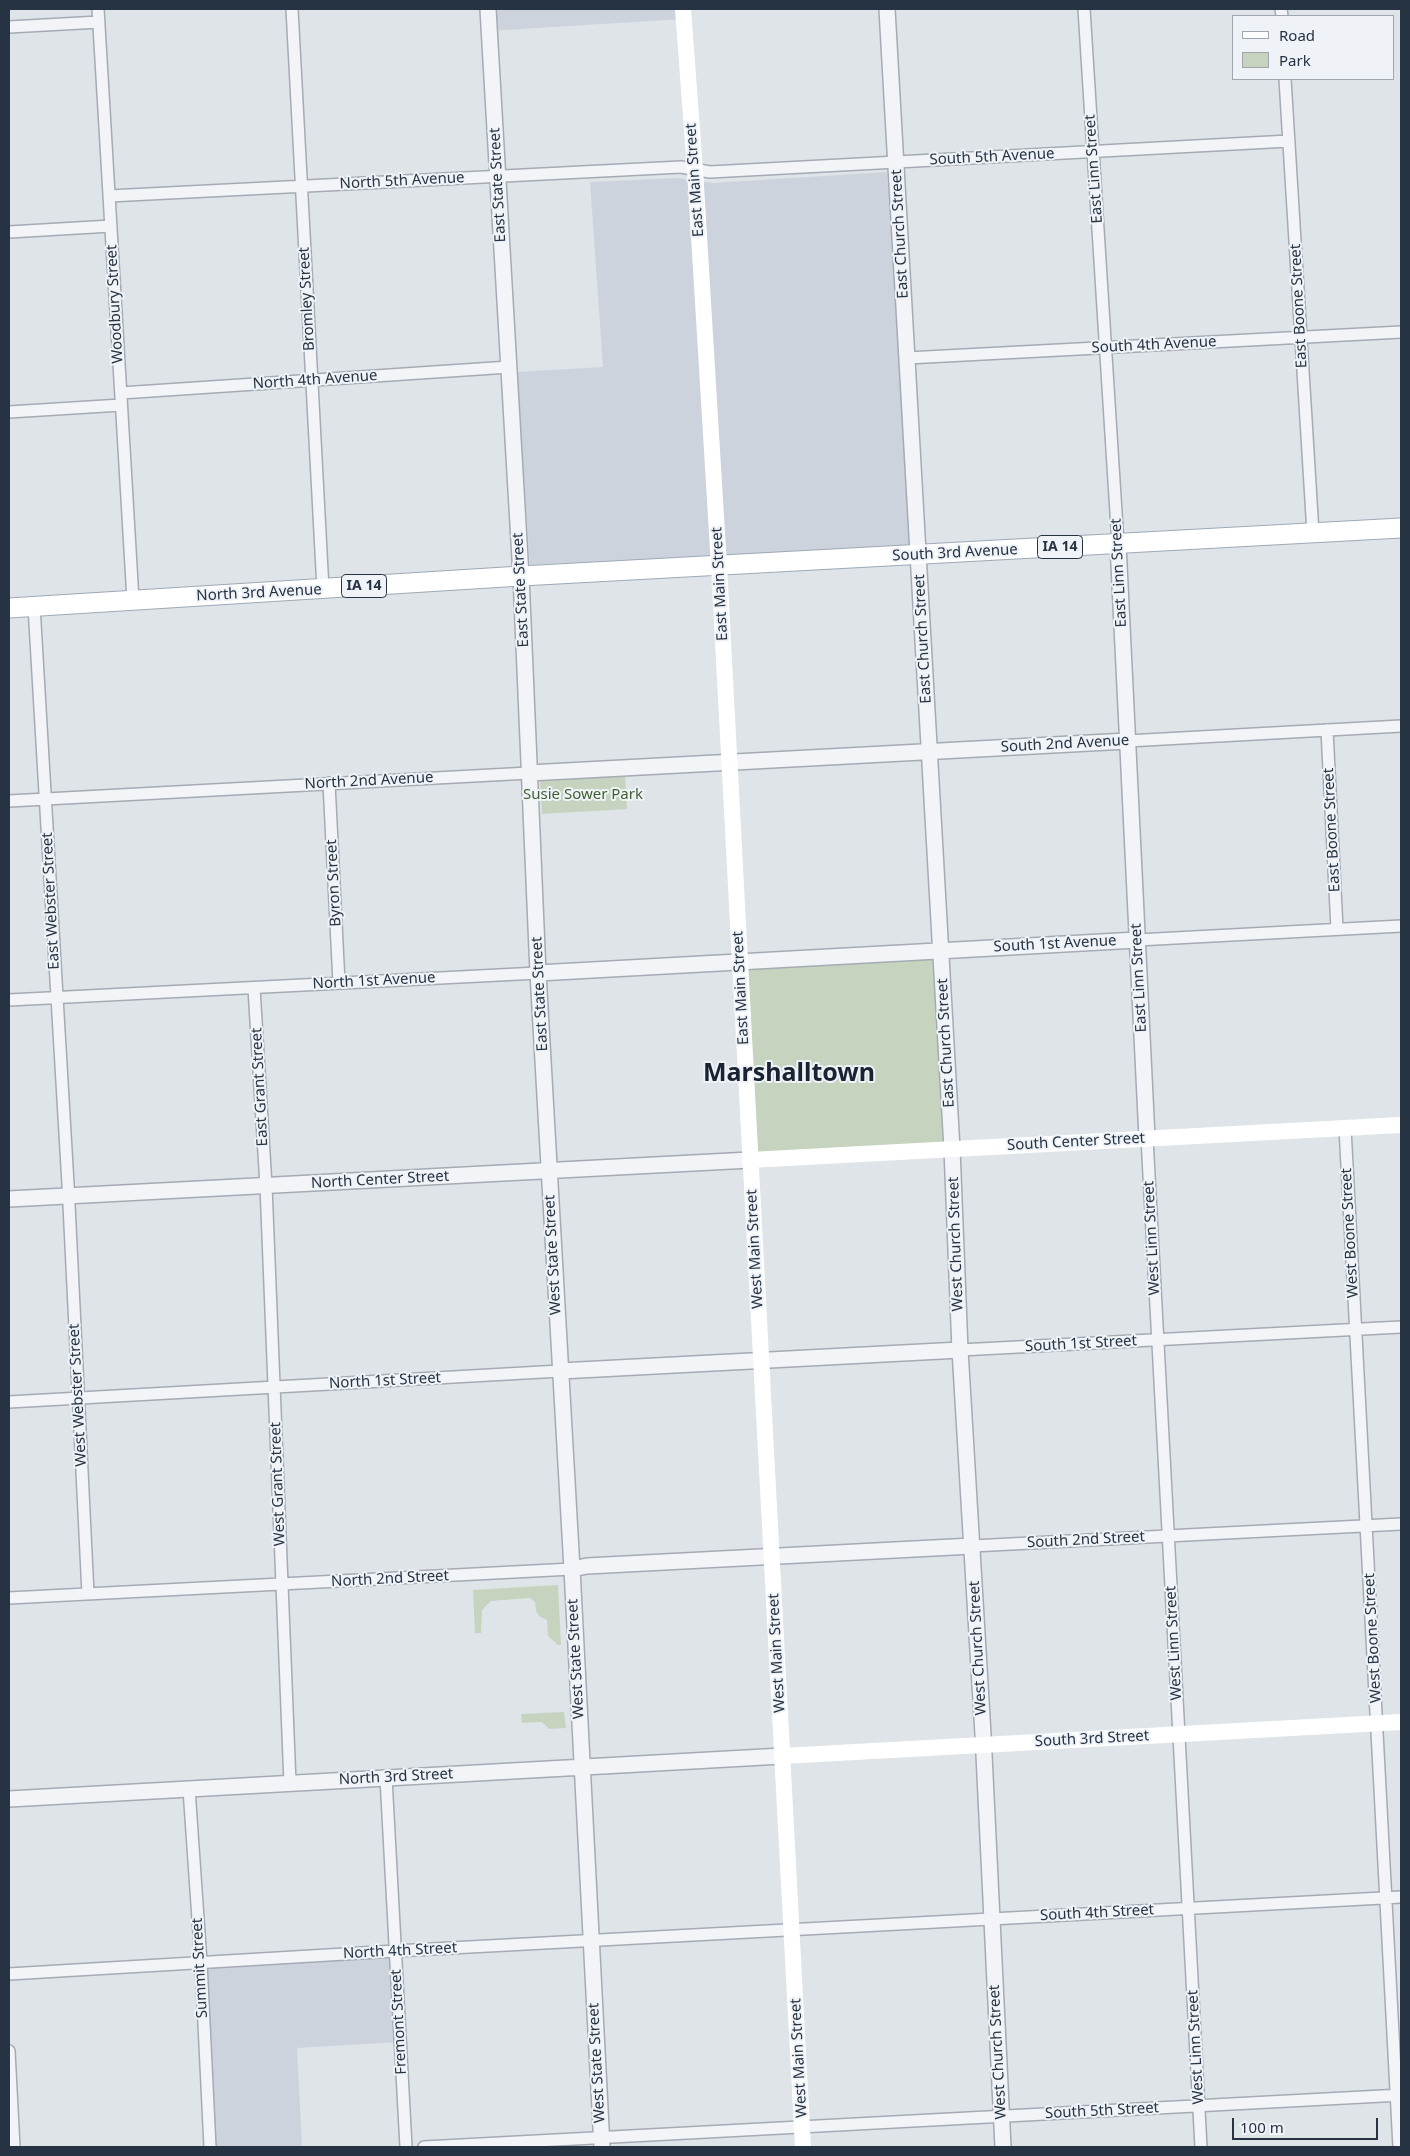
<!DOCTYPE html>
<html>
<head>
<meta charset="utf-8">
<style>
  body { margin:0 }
  #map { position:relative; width:1410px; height:2156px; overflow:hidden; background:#dfe4e9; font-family:"Noto Sans",sans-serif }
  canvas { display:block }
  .frame { position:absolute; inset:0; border:10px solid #263342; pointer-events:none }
  .legend { position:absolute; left:1232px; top:15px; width:162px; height:65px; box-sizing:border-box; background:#eff3f7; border:1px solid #9fa6af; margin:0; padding:6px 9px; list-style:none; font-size:15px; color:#263342 }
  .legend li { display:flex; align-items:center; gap:10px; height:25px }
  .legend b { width:25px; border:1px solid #9fa6af }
  .scale { position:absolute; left:1232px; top:2118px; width:146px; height:22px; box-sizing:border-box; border:2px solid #263342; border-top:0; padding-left:6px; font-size:15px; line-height:18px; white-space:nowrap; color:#263342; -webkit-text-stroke:4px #eff3f7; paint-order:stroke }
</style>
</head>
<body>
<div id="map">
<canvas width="1410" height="2156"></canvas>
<div class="frame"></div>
<ul class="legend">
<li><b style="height:6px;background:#fff"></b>Road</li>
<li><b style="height:14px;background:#c6d4bf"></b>Park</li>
</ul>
<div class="scale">100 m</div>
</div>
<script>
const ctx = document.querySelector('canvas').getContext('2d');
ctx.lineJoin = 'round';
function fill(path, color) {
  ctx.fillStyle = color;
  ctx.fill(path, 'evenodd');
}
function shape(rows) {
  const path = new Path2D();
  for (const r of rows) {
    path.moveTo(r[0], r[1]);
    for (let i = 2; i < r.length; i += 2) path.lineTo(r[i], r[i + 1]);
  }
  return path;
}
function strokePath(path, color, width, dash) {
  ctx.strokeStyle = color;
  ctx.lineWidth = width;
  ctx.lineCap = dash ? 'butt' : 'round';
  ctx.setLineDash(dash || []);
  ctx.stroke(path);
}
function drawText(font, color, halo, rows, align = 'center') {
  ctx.font = font + ' "Noto Sans",sans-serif';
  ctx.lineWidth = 4;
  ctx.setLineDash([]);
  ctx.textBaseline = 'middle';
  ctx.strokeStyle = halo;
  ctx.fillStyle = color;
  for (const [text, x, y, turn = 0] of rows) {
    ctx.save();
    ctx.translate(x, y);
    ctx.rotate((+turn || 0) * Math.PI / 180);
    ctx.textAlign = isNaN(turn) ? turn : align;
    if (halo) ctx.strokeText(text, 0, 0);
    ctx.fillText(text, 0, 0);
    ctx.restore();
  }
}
fill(shape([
  [488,9,683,9,683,19,489,31],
  [887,172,912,546,530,565,517,372,603,367,590,182,678,178,713,183],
  [395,1951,400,2042,297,2048,302,2147,210,2147,201,1962]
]), '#cdd3dc');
fill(shape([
  [625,776,627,809,542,814,540,781],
  [940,951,952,1149,750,1160,739,961],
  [558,1585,561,1645,558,1645,548,1636,547,1620,539,1616,536,1611,535,1602,530,1598,491,1601,482,1610,481,1633,475,1633,473,1590],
  [564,1712,566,1728,549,1729,542,1722,522,1723,521,1714]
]), '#c6d4bf');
const minor = shape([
  [98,9,133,600],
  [292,9,323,589],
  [1084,9,1118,544],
  [1281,9,1282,16],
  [9,27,99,22],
  [1285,79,1313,533],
  [109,196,681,167,710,172,1289,141],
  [9,232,111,226],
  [907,358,1401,332],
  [121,393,509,367],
  [9,412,121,405],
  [34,606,68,1184,88,1594],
  [1327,730,1337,929],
  [1127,741,1401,726],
  [329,783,339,983],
  [9,801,529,773],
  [1137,940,1401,926],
  [254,988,266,1186,290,1783],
  [9,1000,538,973],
  [1345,1128,1399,2147],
  [1147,1138,1201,2147],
  [960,1350,1401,1327],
  [9,1402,560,1371],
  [972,1546,1401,1524],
  [9,1598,572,1569],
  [386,1778,406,2147],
  [189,1789,201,1962,210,2147],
  [9,1974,395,1951,1401,1897],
  [9,2051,14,2147],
  [424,2147,1401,2095]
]);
const tertiary = shape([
  [488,9,521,576,538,973,572,1569,602,2147],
  [887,9,952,1149,960,1350,983,1734,1003,2147],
  [1118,544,1147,1138],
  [529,773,1127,741],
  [538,973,1137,940],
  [9,1199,750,1160],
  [560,1371,960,1350],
  [572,1569,587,1566,972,1546],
  [9,1799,782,1756]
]);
const primary = shape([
  [9,608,521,576,1401,528]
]);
strokePath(minor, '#a4abb4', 14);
strokePath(tertiary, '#a4abb4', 18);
strokePath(primary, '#9da9b6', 21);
strokePath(minor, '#f2f4f7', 11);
strokePath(tertiary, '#f2f4f7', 15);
strokePath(shape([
  [683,9,695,170,719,566,803,2147],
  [750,1160,1401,1125],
  [782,1756,1401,1722]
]), '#fff', 16);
strokePath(primary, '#fff', 19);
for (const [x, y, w] of [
  [1060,547,45],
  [364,586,45]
]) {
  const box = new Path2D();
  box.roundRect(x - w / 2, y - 11.5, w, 23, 4);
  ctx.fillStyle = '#eff3f7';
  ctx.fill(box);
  strokePath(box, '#263342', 1);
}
drawText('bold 14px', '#263342', null, [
  ["IA 14",1060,547],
  ["IA 14",364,586]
]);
drawText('15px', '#263342', '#eff3f7', [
  ["South 5th Avenue",992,157,-3],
  ["East Linn Street",1094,169,-94],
  ["East Main Street",695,180,-94],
  ["North 5th Avenue",402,181,-3],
  ["East State Street",498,185,-93],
  ["East Church Street",900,234,-93],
  ["Bromley Street",307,299,-93],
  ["Woodbury Street",115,304,-93],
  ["East Boone Street",1299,306,-93],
  ["South 4th Avenue",1154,345,-3],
  ["North 4th Avenue",315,380,-4],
  ["South 3rd Avenue",955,553,-3],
  ["East Linn Street",1119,573,-93],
  ["East Main Street",720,584,-93],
  ["East State Street",521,590,-93],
  ["North 3rd Avenue",259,593,-3],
  ["East Church Street",923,639,-93],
  ["South 2nd Avenue",1065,744,-3],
  ["North 2nd Avenue",369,781,-3],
  ["East Boone Street",1332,830,-93],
  ["Byron Street",334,883,-93],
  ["East Webster Street",51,901,-93],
  ["South 1st Avenue",1055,944,-3],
  ["East Linn Street",1139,978,-93],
  ["North 1st Avenue",374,981,-3],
  ["East Main Street",741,988,-93],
  ["East State Street",540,994,-93],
  ["East Church Street",946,1043,-93],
  ["East Grant Street",260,1087,-93],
  ["South Center Street",1076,1142,-3],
  ["North Center Street",380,1180,-3],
  ["West Boone Street",1350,1233,-93],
  ["West Linn Street",1152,1238,-93],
  ["West Church Street",956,1244,-92],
  ["West Main Street",755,1249,-93],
  ["West State Street",553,1255,-93],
  ["South 1st Street",1081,1344,-3],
  ["North 1st Street",385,1381,-3],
  ["West Webster Street",78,1395,-93],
  ["West Grant Street",278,1484,-92],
  ["South 2nd Street",1086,1540,-3],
  ["North 2nd Street",390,1579,-3],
  ["West Boone Street",1373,1638,-93],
  ["West Linn Street",1174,1643,-93],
  ["West Church Street",978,1648,-93],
  ["West Main Street",777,1653,-93],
  ["West State Street",576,1659,-93],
  ["South 3rd Street",1092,1739,-3],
  ["North 3rd Street",396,1777,-3],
  ["South 4th Street",1097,1913,-3],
  ["North 4th Street",400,1951,-3],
  ["Summit Street",200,1968,-93],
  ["Fremont Street",399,2022,-93],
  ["West Linn Street",1196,2047,-93],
  ["West Church Street",998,2052,-93],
  ["West Main Street",799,2058,-93],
  ["West State Street",597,2063,-93],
  ["South 5th Street",1102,2111,-3]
]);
drawText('15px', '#3f5f32', '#eff3f7', [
  ["Susie Sower Park",583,795]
]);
drawText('bold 25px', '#192433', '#eff3f7', [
  ["Marshalltown",789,1074]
]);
</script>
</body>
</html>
